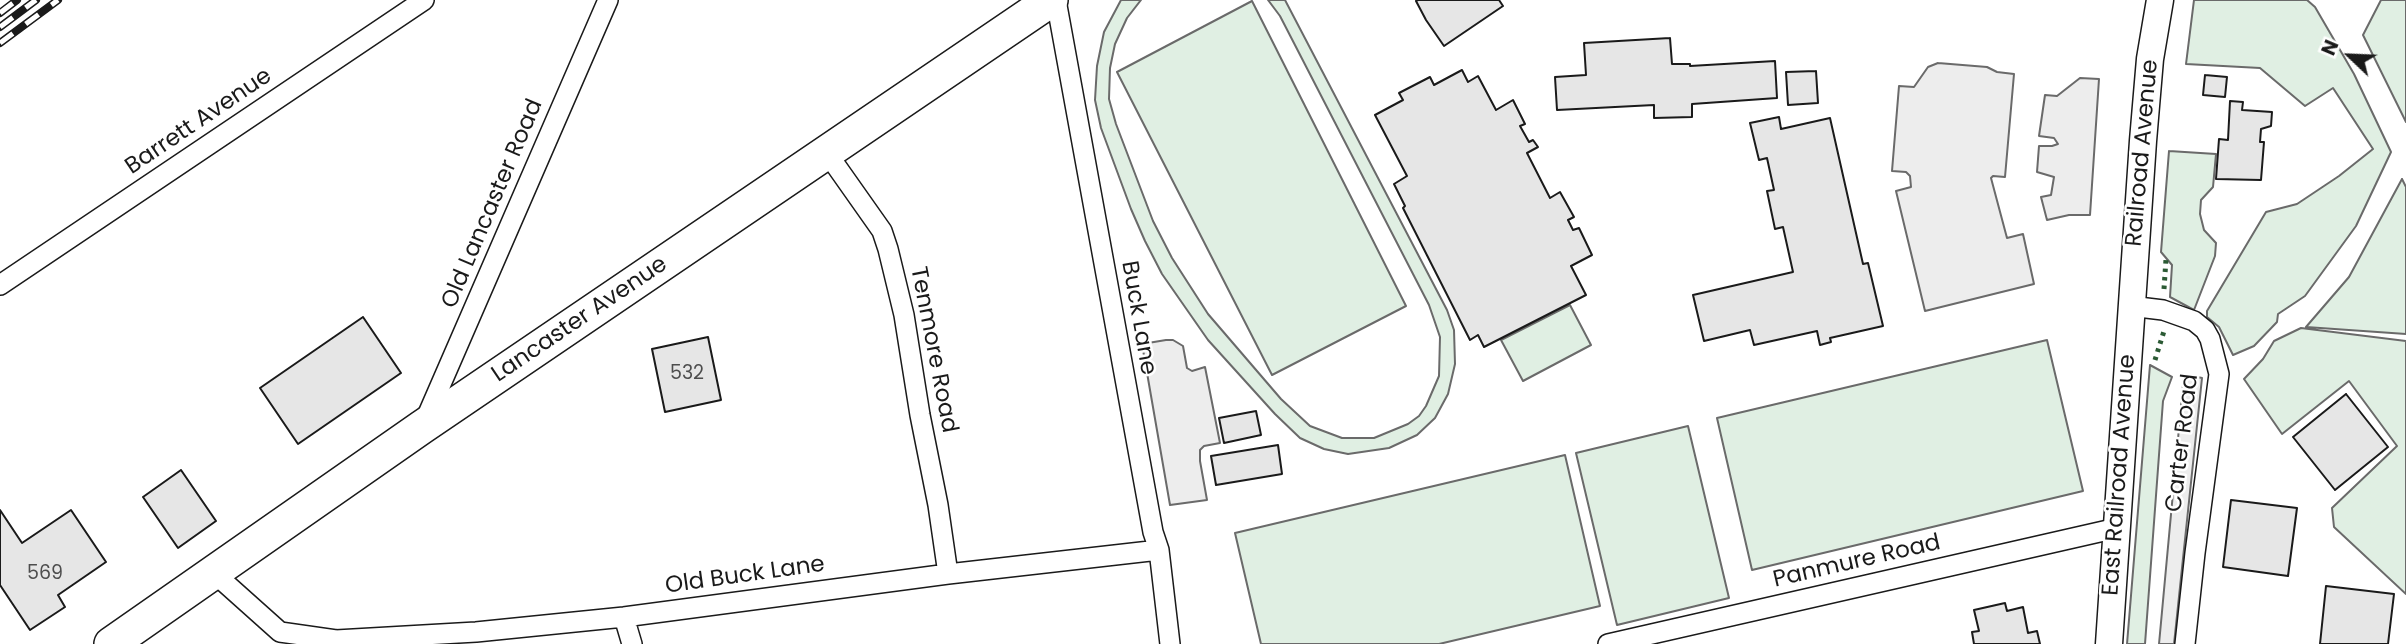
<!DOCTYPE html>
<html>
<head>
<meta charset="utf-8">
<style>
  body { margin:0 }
  #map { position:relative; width:2406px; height:644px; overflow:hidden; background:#fff; font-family:Poppins,sans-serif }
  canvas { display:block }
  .north { position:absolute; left:2315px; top:21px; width:70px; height:70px; -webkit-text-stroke:5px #fff; paint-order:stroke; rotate:293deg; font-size:19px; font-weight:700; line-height:28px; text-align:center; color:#1a1a1a }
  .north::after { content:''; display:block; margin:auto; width:24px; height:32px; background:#1a1a1a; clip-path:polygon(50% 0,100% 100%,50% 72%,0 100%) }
</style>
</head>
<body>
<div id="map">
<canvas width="2406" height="644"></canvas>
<div class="north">N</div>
</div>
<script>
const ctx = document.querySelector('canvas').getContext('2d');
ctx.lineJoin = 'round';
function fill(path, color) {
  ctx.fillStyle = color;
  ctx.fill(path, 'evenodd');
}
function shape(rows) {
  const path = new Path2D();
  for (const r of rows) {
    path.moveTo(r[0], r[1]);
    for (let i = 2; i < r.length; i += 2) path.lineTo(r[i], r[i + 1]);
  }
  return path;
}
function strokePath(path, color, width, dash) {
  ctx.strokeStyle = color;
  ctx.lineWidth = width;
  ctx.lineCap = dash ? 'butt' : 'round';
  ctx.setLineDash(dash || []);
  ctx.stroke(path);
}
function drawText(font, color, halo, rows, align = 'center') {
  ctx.font = font + ' Poppins,sans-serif';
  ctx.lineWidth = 5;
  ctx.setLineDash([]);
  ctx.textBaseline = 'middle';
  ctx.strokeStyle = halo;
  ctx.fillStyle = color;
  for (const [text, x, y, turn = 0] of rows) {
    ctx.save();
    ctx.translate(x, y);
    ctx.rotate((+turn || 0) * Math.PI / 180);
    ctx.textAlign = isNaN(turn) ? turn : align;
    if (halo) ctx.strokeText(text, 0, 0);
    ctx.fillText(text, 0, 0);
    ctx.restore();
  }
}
const green = shape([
  [1121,0,1141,0,1127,18,1115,44,1110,68,1109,99,1116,124,1153,221,1172,258,1208,314,1281,399,1310,426,1342,438,1374,438,1408,424,1419,416,1426,406,1439,376,1440,337,1429,305,1280,16,1268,0,1285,0,1447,310,1454,330,1455,364,1448,394,1435,418,1417,435,1389,448,1348,454,1324,449,1300,438,1275,414,1208,340,1162,274,1145,241,1131,209,1101,128,1095,100,1097,66,1104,32,1121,0],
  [2194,0,2307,0,2315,7,2354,74,2391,152,2356,226,2305,296,2278,314,2277,322,2254,346,2233,355,2219,327,2207,317,2207,311,2266,212,2297,204,2339,176,2373,149,2333,88,2305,106,2260,68,2186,64,2194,0],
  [2381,0,2406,0,2406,122,2363,35,2381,0],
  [1252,1,1406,306,1272,375,1117,72,1252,1],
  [2169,151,2216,154,2213,187,2201,200,2200,214,2204,230,2216,243,2215,256,2194,310,2170,297,2172,265,2161,252,2169,151],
  [2402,179,2406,187,2406,334,2306,327,2349,277,2402,179],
  [1570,305,1591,345,1523,381,1501,340,1570,305],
  [2301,328,2406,341,2406,594,2334,527,2332,508,2397,446,2349,381,2282,434,2244,379,2263,359,2274,341,2301,328],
  [2047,340,2083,491,1752,570,1717,418,2047,340],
  [2150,365,2172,377,2163,401,2145,644,2127,644,2150,365],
  [1688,426,1729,598,1617,625,1576,453,1688,426],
  [1565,455,1600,606,1439,644,1261,644,1235,533,1565,455]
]);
fill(green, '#e0efe3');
strokePath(green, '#6a6a6a', 2);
const parking = shape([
  [1938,63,1987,67,1997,72,2014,74,2005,177,1993,176,1991,178,2007,238,2023,234,2034,284,1925,311,1896,191,1911,187,1910,176,1906,172,1892,171,1899,86,1914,87,1928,67,1938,63],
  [2080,78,2099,79,2090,215,2069,215,2047,220,2041,197,2051,195,2054,177,2037,172,2039,146,2052,146,2058,144,2054,138,2039,136,2045,95,2057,96,2080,78],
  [1166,340,1173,340,1183,346,1187,368,1192,371,1205,367,1220,443,1204,446,1200,450,1200,461,1207,500,1170,505,1142,344,1166,340],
  [2184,374,2202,378,2174,644,2159,644,2184,374]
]);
fill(parking, '#ededed');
strokePath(parking, '#6a6a6a', 2);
const building = shape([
  [1418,0,1499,0,1503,6,1444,46,1426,20,1416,1,1418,0],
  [1670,38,1672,64,1690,64,1690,66,1775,61,1777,98,1692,104,1692,117,1654,118,1654,105,1557,110,1555,77,1586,75,1584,43,1670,38],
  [1462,70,1468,82,1478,76,1496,110,1513,100,1525,124,1520,126,1529,142,1533,140,1538,147,1527,153,1550,198,1560,192,1574,217,1568,220,1573,230,1579,228,1592,255,1571,266,1586,295,1484,347,1478,335,1470,340,1403,208,1405,206,1394,184,1407,176,1375,115,1403,100,1399,93,1430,77,1434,85,1462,70],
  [1816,71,1818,103,1788,105,1786,72,1816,71],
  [2205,75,2227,77,2225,97,2203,95,2205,75],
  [2230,101,2243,102,2242,110,2272,112,2271,126,2261,129,2260,142,2264,142,2261,180,2216,179,2219,139,2228,140,2230,101],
  [1779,117,1781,129,1830,118,1863,264,1868,263,1883,326,1830,338,1831,342,1820,345,1817,331,1754,345,1750,330,1704,341,1693,295,1793,272,1783,227,1775,229,1767,191,1774,190,1767,158,1759,160,1750,123,1779,117],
  [363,317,401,373,298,444,260,388,363,317],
  [708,337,721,400,665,412,652,349,708,337],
  [2346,394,2388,447,2335,490,2293,437,2346,394],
  [1256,411,1261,435,1224,443,1219,418,1256,411],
  [1278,445,1282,474,1216,485,1211,456,1278,445],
  [181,470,216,521,178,548,143,497,181,470],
  [2231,500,2297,508,2288,576,2223,567,2231,500],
  [0,510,22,543,71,510,106,562,58,595,65,607,30,630,0,585,0,510],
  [2326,586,2394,594,2388,644,2320,644,2326,586],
  [2005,603,2007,611,2023,607,2028,633,2037,631,2040,644,1974,644,1972,632,1979,631,1974,610,2005,603]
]);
fill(building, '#e6e6e6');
strokePath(building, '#1a1a1a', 2);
const street = shape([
  [1056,0,1153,532,1159,550,1170,644],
  [827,153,882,231,888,249,904,315,920,415,938,505,948,574],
  [0,285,424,0],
  [2130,306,2163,310,2194,321,2205,330,2210,339,2219,374,2195,553,2185,644],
  [424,423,608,0],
  [214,573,280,632,336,640,337,644],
  [624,617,632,644],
  [336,640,476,632,624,617,948,574,1159,550],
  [1608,644,2117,528]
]);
const secondary = shape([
  [2109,644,2143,141,2150,59,2160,0]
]);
const highway = shape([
  [111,644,422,427,1051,0]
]);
strokePath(street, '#1a1a1a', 22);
strokePath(secondary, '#1a1a1a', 29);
strokePath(highway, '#1a1a1a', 36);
strokePath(street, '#fff', 19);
strokePath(secondary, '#fff', 26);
strokePath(highway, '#fff', 33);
const rail = shape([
  [0,13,17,0],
  [0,27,36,0],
  [0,43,58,0]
]);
strokePath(rail, '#1a1a1a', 8);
strokePath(rail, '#fff', 5, [16]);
strokePath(shape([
  [2164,289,2166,259],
  [2155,360,2164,331]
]), '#2b5a34', 5, [3.5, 5]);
drawText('19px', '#4d4d4d', null, [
  ["532",687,374],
  ["569",45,574]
]);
drawText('23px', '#1a1a1a', '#fff', [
  ["Barrett Avenue",199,122,-34],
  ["Railroad Avenue",2143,153,-85],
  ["Old Lancaster Road",493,204,-67],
  ["Buck Lane",1138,318,80],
  ["Lancaster Avenue",580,320,-34],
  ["Tenmore Road",933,350,79],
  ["Carter Road",2183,443,-83],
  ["East Railroad Avenue",2120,475,-86],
  ["Panmure Road",1857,562,-13],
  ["Old Buck Lane",745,576,-8]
]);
</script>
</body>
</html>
